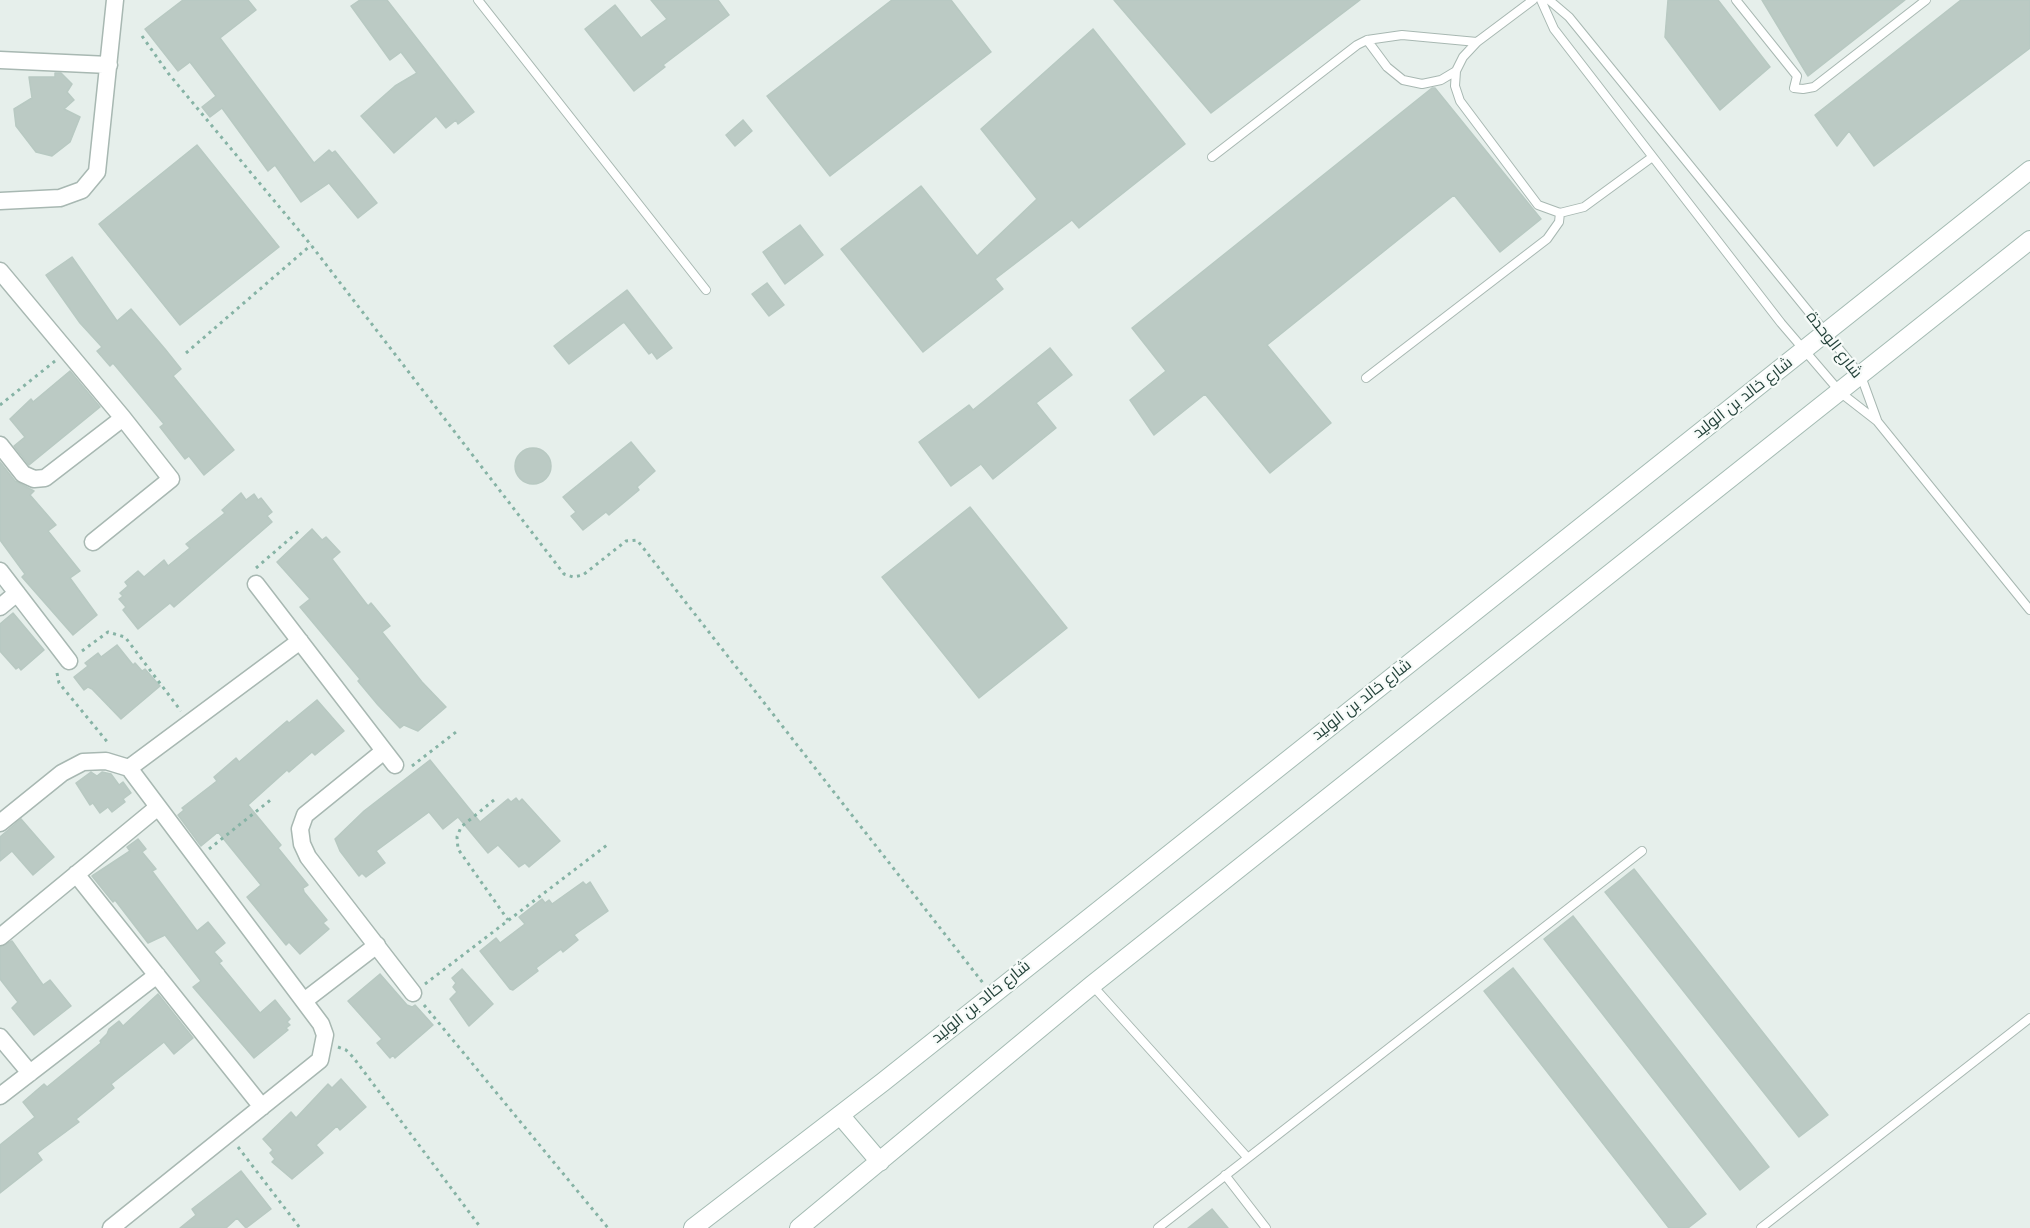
<!DOCTYPE html>
<html>
<head>
<meta charset="utf-8">
<style>
  body { margin:0 }
  canvas { display:block; background:#e6efeb }
</style>
</head>
<body>
<canvas width="2030" height="1228"></canvas>
<script>
const ctx = document.querySelector('canvas').getContext('2d');
ctx.lineJoin = 'round';
function fill(path, color) {
  ctx.fillStyle = color;
  ctx.fill(path, 'evenodd');
}
function shape(rows) {
  const path = new Path2D();
  for (const r of rows) {
    if (r.length === 3) {
      path.moveTo(r[0] + r[2], r[1]);
      path.arc(r[0], r[1], r[2], 0, 2 * Math.PI);
      continue;
    }
    path.moveTo(r[0], r[1]);
    for (let i = 2; i < r.length; i += 2) path.lineTo(r[i], r[i + 1]);
  }
  return path;
}
function strokePath(path, color, width, dash) {
  ctx.strokeStyle = color;
  ctx.lineWidth = width;
  ctx.lineCap = dash ? 'butt' : 'round';
  ctx.setLineDash(dash || []);
  ctx.stroke(path);
}
function drawText(font, color, halo, rows, align = 'center') {
  ctx.font = font + ' "Open Sans",Cairo,sans-serif';
  ctx.lineWidth = 4.5;
  ctx.setLineDash([]);
  ctx.textBaseline = 'middle';
  ctx.strokeStyle = halo;
  ctx.fillStyle = color;
  for (const [text, x, y, turn = 0] of rows) {
    ctx.save();
    ctx.translate(x, y);
    ctx.rotate((+turn || 0) * Math.PI / 180);
    ctx.textAlign = isNaN(turn) ? turn : align;
    if (halo) ctx.strokeText(text, 0, 0);
    ctx.fillText(text, 0, 0);
    ctx.restore();
  }
}
const building = shape([
  [183,0,248,0,256,10,220,38,314,163,329,150,332,153,335,151,377,203,358,218,329,183,301,202,275,165,268,171,222,108,210,117,202,107,216,96,190,62,178,71,145,29,183,0],
  [360,0,387,0,474,112,458,124,456,120,446,128,436,116,394,153,361,116,395,86,417,73,401,52,390,60,351,6,360,0],
  [651,0,718,0,729,15,663,65,665,67,634,91,585,29,615,5,641,38,667,19,651,0],
  [892,0,951,0,991,52,830,176,767,96,892,0],
  [1114,0,1360,0,1211,113,1114,0],
  [1668,0,1718,0,1770,67,1720,110,1665,37,1668,0],
  [1762,0,1905,0,1808,76,1762,0],
  [1961,0,2030,0,2030,48,1874,166,1849,131,1837,146,1815,115,1961,0],
  [1093,29,1185,144,1079,228,1072,220,995,279,1003,289,923,352,841,249,921,186,977,256,1037,199,981,129,1093,29],
  [55,73,61,73,72,84,67,92,74,100,64,109,80,117,70,142,52,156,36,152,16,126,14,109,32,98,29,77,55,77,55,73],
  [1432,88,1435,88,1541,219,1500,252,1454,195,1267,345,1331,423,1270,473,1205,394,1154,435,1130,400,1166,371,1132,328,1432,88],
  [743,120,752,131,735,146,726,135,743,120],
  [197,145,279,247,180,325,99,224,197,145],
  [800,225,823,255,785,284,763,252,800,225],
  [72,257,117,321,131,309,165,349,181,369,173,376,234,450,204,475,189,456,185,459,160,427,164,424,113,363,110,366,97,351,102,347,80,323,46,275,72,257],
  [767,283,784,305,769,316,752,294,767,283],
  [627,290,672,348,657,359,652,352,649,354,624,322,569,364,554,346,627,290],
  [1050,348,1072,375,1036,403,1056,428,993,479,981,464,951,486,919,442,969,405,973,410,1050,348],
  [70,371,100,407,29,465,14,446,25,437,10,419,31,399,33,402,70,371],
  [631,442,655,471,637,487,639,490,609,515,606,512,583,530,571,516,576,512,563,497,631,442],
  [533,466,18],
  [0,462,15,481,34,491,30,495,56,525,48,531,80,571,70,578,97,615,73,635,22,577,25,574,0,540,0,462],
  [241,493,246,500,254,494,258,500,261,498,272,512,267,516,272,522,174,607,170,603,138,629,123,610,126,607,119,599,123,596,120,593,128,586,125,582,138,571,144,577,164,560,168,566,190,548,186,544,225,513,222,510,241,493],
  [970,507,1067,628,979,698,882,577,970,507],
  [312,529,322,540,326,537,340,552,332,559,368,606,371,603,390,626,382,632,422,682,446,707,418,731,404,725,400,728,378,705,358,681,360,679,300,607,310,599,277,562,312,529],
  [13,613,44,650,21,670,19,667,16,669,0,651,0,624,13,613],
  [117,645,133,665,135,663,142,671,145,669,160,686,121,719,92,689,88,687,84,690,74,677,88,666,85,663,98,653,101,657,117,645],
  [317,700,344,731,315,755,312,752,289,772,287,770,248,805,281,845,278,848,308,885,303,888,304,892,327,920,323,923,329,929,300,954,289,942,286,945,247,897,261,885,218,832,201,846,178,815,184,810,182,808,217,781,214,777,236,758,239,762,287,721,289,723,317,700],
  [430,760,480,822,508,799,511,802,516,798,519,802,522,799,560,841,529,867,525,863,519,867,498,845,488,853,458,817,443,829,429,812,376,851,385,863,366,877,362,873,359,876,340,851,335,839,364,811,430,760],
  [91,772,97,776,102,772,111,774,119,785,123,782,131,793,123,799,125,802,112,812,108,807,100,813,93,803,90,805,76,783,91,772],
  [21,819,54,857,33,875,12,851,0,861,0,837,21,819],
  [138,839,146,849,142,852,156,869,152,871,197,931,208,922,225,943,214,952,222,961,219,963,260,1013,275,1000,290,1019,287,1022,290,1025,286,1028,288,1030,254,1058,193,987,201,981,165,935,148,943,115,900,113,902,92,876,130,851,127,847,138,839],
  [1634,869,1828,1115,1799,1137,1605,892,1634,869],
  [583,882,586,885,590,882,608,911,574,935,578,940,563,952,561,949,536,968,538,971,513,990,510,989,480,951,496,938,500,943,525,924,519,917,542,899,545,903,549,900,552,904,583,882],
  [1573,916,1769,1167,1740,1190,1544,939,1573,916],
  [12,941,43,985,50,980,71,1006,34,1035,12,1008,18,1002,0,979,0,947,12,941],
  [1513,968,1706,1214,1688,1228,1669,1228,1484,991,1513,968],
  [462,969,493,1004,469,1026,450,999,457,992,453,987,456,983,452,978,462,969],
  [380,974,407,1005,412,1007,415,1005,433,1025,395,1058,393,1055,390,1058,377,1043,382,1039,348,1001,380,974],
  [158,994,193,1038,174,1054,164,1042,111,1084,114,1088,76,1119,79,1122,37,1153,42,1160,0,1193,0,1145,35,1117,23,1102,44,1084,47,1087,101,1043,100,1041,107,1034,109,1029,119,1021,123,1026,158,994],
  [341,1079,366,1107,340,1130,337,1126,316,1145,323,1153,292,1179,272,1162,275,1159,270,1153,273,1150,263,1139,291,1112,296,1118,328,1084,332,1088,341,1079],
  [241,1171,271,1209,246,1228,237,1218,226,1228,180,1228,196,1215,192,1209,241,1171],
  [1212,1209,1228,1228,1188,1228,1212,1209]
]);
fill(building, '#bbcac4');
strokePath(building, '#b8c9c2', 1.5);
const lane = shape([
  [478,0,706,290],
  [1533,0,1477,42,1463,57,1456,71,1455,86,1460,101,1538,205,1560,213,1584,207,1651,158],
  [1541,0,1554,29,1781,323,1841,393,1877,421,2030,610],
  [1549,0,1569,17,1861,376,1877,420],
  [1736,0,1797,76,1794,88,1803,89,1814,87,1926,0],
  [1367,40,1387,67,1403,80,1422,84,1441,80,1456,71],
  [1212,157,1357,45,1367,40,1402,35,1477,42],
  [1366,378,1547,239,1559,222,1560,213],
  [1092,985,1247,1157],
  [1225,1175,1266,1228],
  [1158,1228,1642,851],
  [1761,1228,2030,1018]
]);
const street = shape([
  [0,60,109,65],
  [0,201,60,198,82,190,97,172,115,0],
  [0,271,123,418,171,479,93,542],
  [0,445,23,474,34,479,45,478,123,418],
  [0,571,69,661],
  [256,584,395,765],
  [0,607,17,593],
  [384,751,305,815,300,829,302,844,308,857,413,993],
  [129,768,300,641],
  [0,823,62,773,83,762,106,761,129,768,321,1024,325,1035,320,1060,111,1228],
  [76,874,262,1107],
  [0,937,158,807],
  [304,1001,377,945],
  [0,1037,30,1073],
  [0,1096,157,975]
]);
const secondary = shape([
  [840,1115,880,1162],
  [693,1228,883,1082,2030,170],
  [799,1228,1092,985,2030,240]
]);
strokePath(lane, '#a8b8b2', 10);
strokePath(street, '#a8b8b2', 19);
strokePath(secondary, '#a4bbb3', 20);
strokePath(shape([
  [142,36,168,73,311,245,564,574,573,577,583,575,626,541,637,540,983,983],
  [186,353,311,245],
  [0,405,55,361],
  [256,568,300,530],
  [82,651,108,632,125,637,181,711],
  [57,673,59,683,109,744],
  [412,766,456,732],
  [494,800,461,827,457,837,458,849,508,920],
  [209,849,273,798],
  [425,984,607,845],
  [424,1005,608,1228],
  [338,1047,346,1050,353,1057,481,1228],
  [238,1147,300,1228]
]), '#86b3a5', 3, [3, 4.5]);
strokePath(lane, '#fff', 8);
strokePath(street, '#fff', 16);
strokePath(secondary, '#fff', 18);
drawText('16px', '#24423a', '#f7fbf9', [
  ["شارع الوحدة",1834,345,52],
  ["شارع خالد بن الوليد",1743,398,-38],
  ["شارع خالد بن الوليد",1362,700,-38],
  ["شارع خالد بن الوليد",981,1002,-39]
]);
</script>
</body>
</html>
